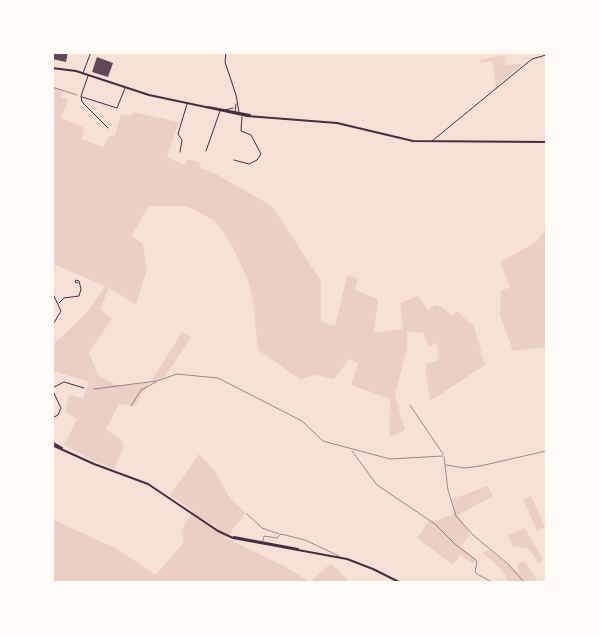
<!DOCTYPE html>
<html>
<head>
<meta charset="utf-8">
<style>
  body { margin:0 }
  #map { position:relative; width:599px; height:635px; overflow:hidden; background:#f7e1d7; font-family:Lato,sans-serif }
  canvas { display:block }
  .frame { position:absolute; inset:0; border:54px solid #fffaf5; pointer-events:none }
</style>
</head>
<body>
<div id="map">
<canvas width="599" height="635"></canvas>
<div class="frame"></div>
</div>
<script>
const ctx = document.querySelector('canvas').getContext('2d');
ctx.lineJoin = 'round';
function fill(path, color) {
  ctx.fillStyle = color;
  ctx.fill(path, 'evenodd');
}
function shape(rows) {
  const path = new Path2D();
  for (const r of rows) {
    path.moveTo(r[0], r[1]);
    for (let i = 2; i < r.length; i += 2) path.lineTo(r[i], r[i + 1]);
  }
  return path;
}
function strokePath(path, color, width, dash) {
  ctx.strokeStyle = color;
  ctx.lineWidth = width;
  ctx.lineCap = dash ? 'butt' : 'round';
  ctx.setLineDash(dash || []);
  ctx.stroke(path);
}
fill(shape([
  [504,55,505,65,523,64,496,86,492,61,481,63,480,60],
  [53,87,63,91,61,97,68,100,61,118,84,128,82,139,103,147,108,137,115,135,121,114,131,116,133,112,179,122,167,157,185,165,187,159,201,163,200,168,216,174,272,206,321,281,321,322,335,326,347,276,358,278,355,290,378,299,374,333,403,329,400,303,418,296,428,310,435,305,441,306,452,316,456,311,474,326,485,365,430,401,425,364,438,361,437,343,429,347,423,333,407,331,407,348,395,395,405,430,389,437,390,399,351,385,358,363,349,359,334,379,315,375,300,379,258,350,253,301,248,280,231,244,214,220,186,206,149,206,131,236,143,244,147,269,136,305,109,288,100,309,112,319,89,352,97,374,108,381,121,386,148,383,148,386,134,406,119,404,106,430,120,438,124,445,115,469,90,459,64,445,77,419,65,412,69,395,83,398,89,382,53,371,53,345,89,310,105,286,53,264],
  [546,229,546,347,513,351,500,315,501,291,510,287,500,262,536,242],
  [182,332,191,337,165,377,150,383],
  [199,454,214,470,230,498,246,513,226,538,284,566,310,582,331,563,350,582,53,582,52,519,117,549,156,575,184,542,181,531,193,511,170,495],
  [488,486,493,496,458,515,470,535,460,547,476,559,473,564,460,555,453,565,417,538,429,521,434,521,452,515,455,510,452,499],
  [531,496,545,527,537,531,523,499],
  [525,528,543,560,538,563,529,549,512,546,508,535],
  [488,549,518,573,518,563,525,561,538,582,509,582,502,570,483,553]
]), '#ebcfc5');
fill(shape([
  [52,52,68,52,66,62,52,59],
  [97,57,113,63,108,77,92,72]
]), '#644757');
strokePath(shape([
  [52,87,77,95],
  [94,389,157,381,177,374,218,378,302,421,323,441,390,459,443,456],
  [410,405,443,454],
  [131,406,141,390,156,382],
  [352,451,377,485,435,524,455,544,477,561,475,572,477,574,492,582],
  [444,457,448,490,456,516,473,535,508,564,524,582],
  [446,465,465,468,480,466,546,451]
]), '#4a2c40', 0.5);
strokePath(shape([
  [247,514,262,528,279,534],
  [263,541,264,536,277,538,281,534,305,540,339,556]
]), '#4a2c40', 0.5);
strokePath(shape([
  [226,52,225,62,236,95,239,112],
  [83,73,91,52],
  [88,76,81,96,82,102,108,128],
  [82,97,117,108,125,88],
  [225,110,233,108],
  [235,112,236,104],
  [432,141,532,59,546,55],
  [206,151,220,111],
  [180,152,182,140,178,134,187,104],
  [234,160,249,164,257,160,261,154,251,135,241,131,242,117],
  [52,292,61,311,52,326],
  [59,303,64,298,79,296,81,289,79,281,76,280,75,282,78,283],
  [52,388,64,382,84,388],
  [52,389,61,408,58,415,52,418]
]), '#4a2c40', 1);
strokePath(shape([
  [52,68,76,71,149,95,201,106],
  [201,106,247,116,337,123,413,141,546,142],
  [208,107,250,115]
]), '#4a2c40', 2);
strokePath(shape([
  [52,442,62,448],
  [52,445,94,464,148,484,218,531,233,538,347,559,373,569,399,582],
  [234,537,298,549]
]), '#4a2c40', 2);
</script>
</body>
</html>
